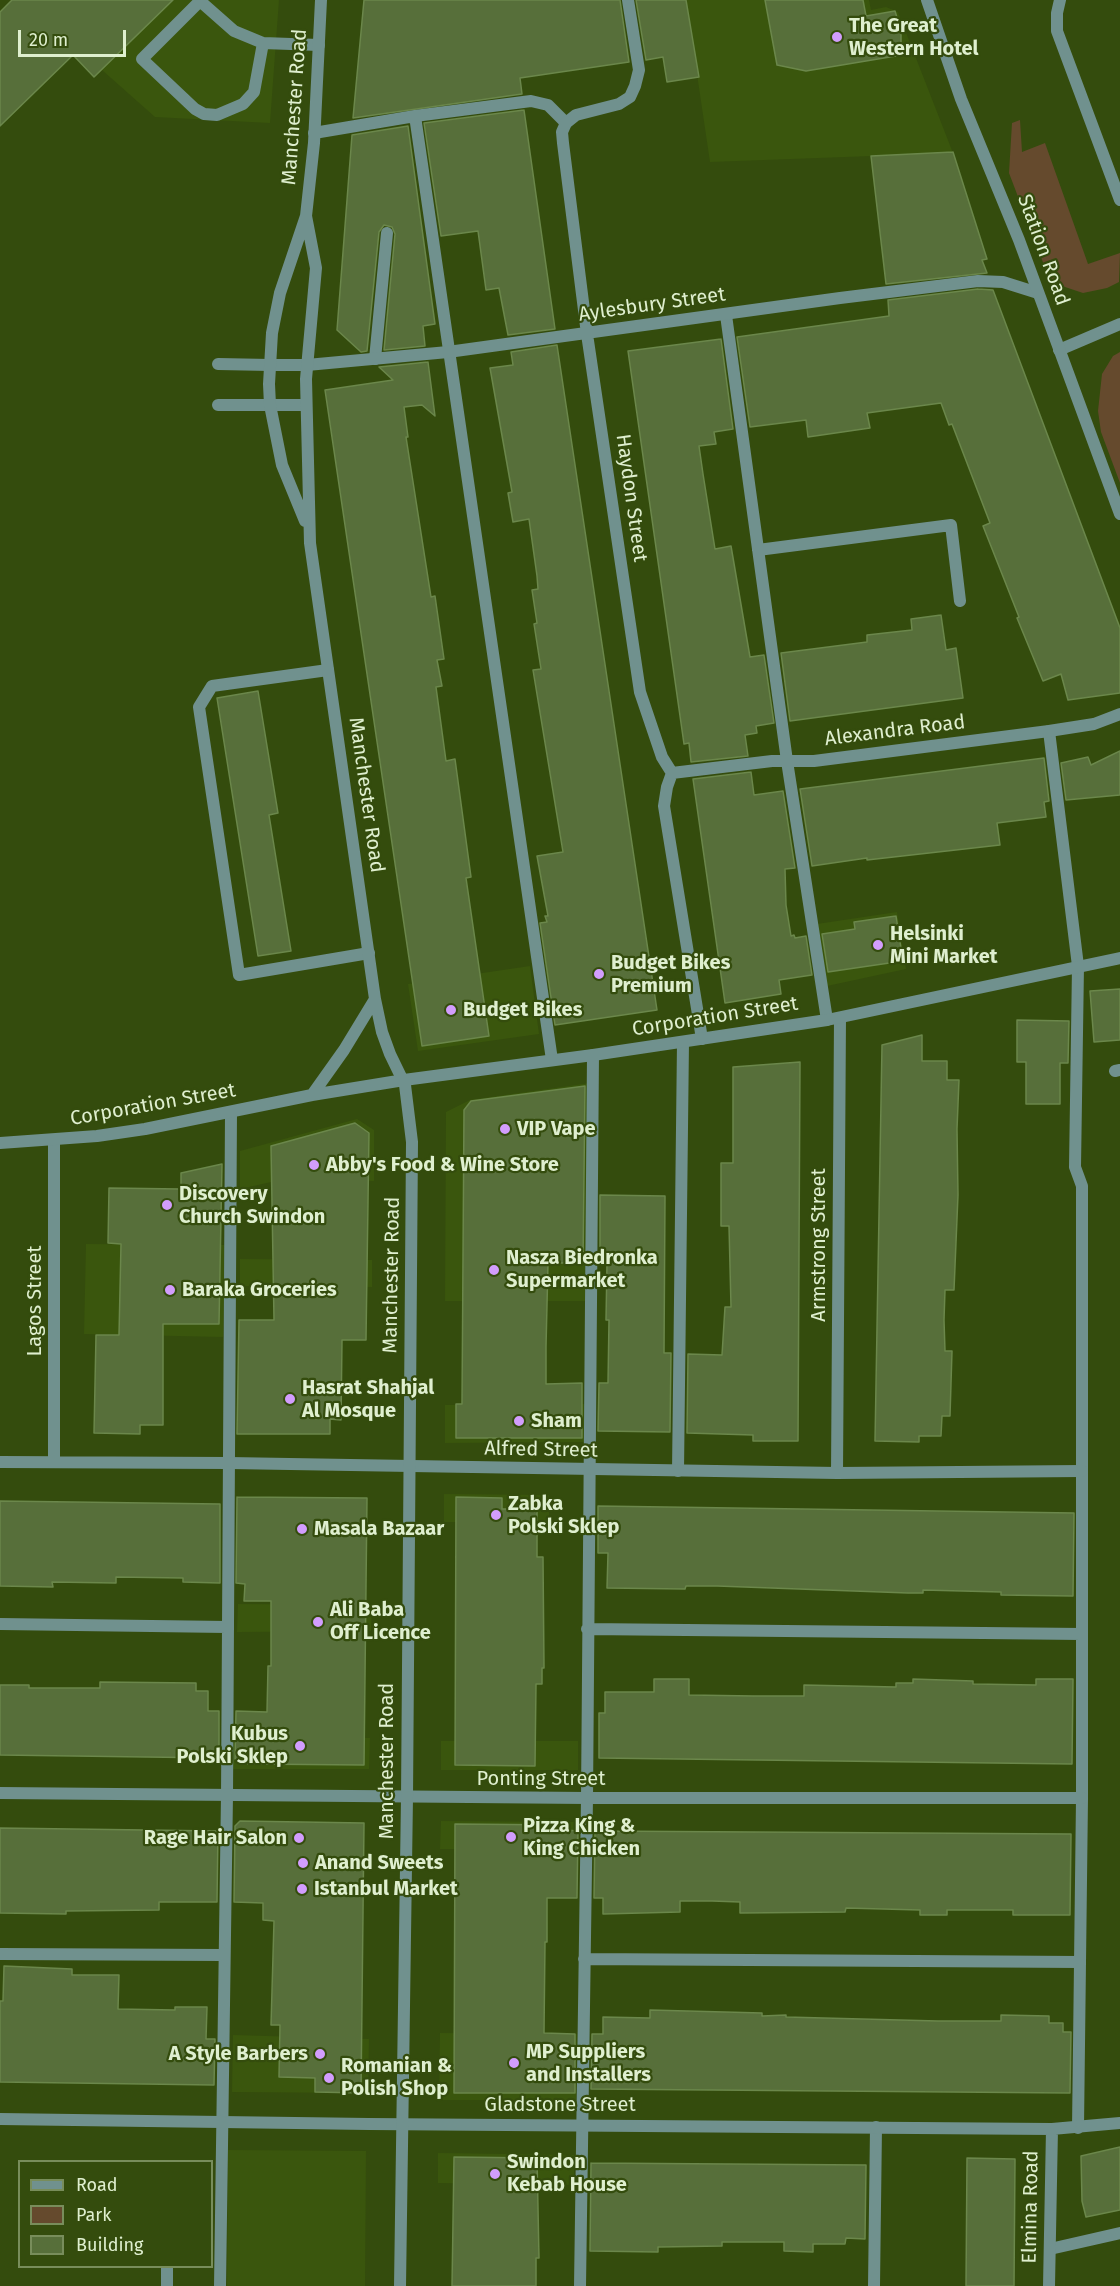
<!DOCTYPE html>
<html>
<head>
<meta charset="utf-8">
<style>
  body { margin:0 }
  #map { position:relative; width:1120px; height:2286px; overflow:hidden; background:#344c0d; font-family:"Fira Sans",sans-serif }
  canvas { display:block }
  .legend { position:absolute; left:18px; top:2160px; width:195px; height:108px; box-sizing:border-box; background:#344c0d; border:2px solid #788d5b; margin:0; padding:8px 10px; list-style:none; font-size:18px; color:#dfefcf }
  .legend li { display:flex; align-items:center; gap:12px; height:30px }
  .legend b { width:30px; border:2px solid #788d5b }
  .scale { position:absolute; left:18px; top:30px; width:108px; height:27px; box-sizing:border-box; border:3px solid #dfefcf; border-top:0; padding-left:8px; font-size:18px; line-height:21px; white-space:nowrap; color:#dfefcf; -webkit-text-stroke:4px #344c0d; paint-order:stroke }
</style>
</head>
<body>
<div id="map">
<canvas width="1120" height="2286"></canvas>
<ul class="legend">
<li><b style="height:8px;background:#70918e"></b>Road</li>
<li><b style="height:16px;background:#654a2d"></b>Park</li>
<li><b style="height:16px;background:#576f3a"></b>Building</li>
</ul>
<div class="scale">20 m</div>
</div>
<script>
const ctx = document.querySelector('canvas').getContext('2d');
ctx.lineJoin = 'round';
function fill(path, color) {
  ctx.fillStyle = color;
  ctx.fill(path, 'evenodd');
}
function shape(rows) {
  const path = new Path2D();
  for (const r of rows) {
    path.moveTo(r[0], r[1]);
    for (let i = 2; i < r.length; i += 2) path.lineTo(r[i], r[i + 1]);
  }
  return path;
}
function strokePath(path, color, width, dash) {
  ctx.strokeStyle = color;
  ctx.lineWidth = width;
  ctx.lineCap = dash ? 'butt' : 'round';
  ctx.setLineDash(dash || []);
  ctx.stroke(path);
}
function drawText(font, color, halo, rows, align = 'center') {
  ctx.font = font + ' "Fira Sans",sans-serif';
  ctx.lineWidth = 4.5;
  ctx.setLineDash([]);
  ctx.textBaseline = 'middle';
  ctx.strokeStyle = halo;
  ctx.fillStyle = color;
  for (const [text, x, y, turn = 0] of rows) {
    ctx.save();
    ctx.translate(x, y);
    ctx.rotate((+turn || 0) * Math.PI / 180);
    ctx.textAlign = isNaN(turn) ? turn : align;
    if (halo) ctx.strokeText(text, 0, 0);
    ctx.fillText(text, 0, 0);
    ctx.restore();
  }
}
fill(shape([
  [12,0,279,0,270,123,155,117,102,70,95,77,73,55,12,115,0,103,0,12],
  [686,0,869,0,871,10,886,7,898,12,953,153,710,162],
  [897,912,906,969,827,986,817,924],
  [530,966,539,1034,418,1051,408,984],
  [590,1083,585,1301,445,1301,446,1112,470,1100],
  [357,1119,374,1130,374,1181,280,1180,240,1189,240,1151],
  [86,1244,225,1245,223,1337,84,1334],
  [240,1259,372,1260,372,1287,240,1286],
  [585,1404,585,1442,445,1443,445,1405],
  [444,1494,549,1495,549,1522,444,1522],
  [238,1604,372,1605,371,1631,237,1632],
  [232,1738,370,1738,369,1769,232,1769],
  [441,1741,578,1741,578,1770,441,1770],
  [441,1821,578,1822,577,1849,440,1849],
  [440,2033,577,2034,576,2100,439,2100],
  [233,2035,369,2039,368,2093,232,2092],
  [228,2150,366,2151,365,2286,227,2286],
  [438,2153,574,2155,574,2185,438,2183]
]), '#3a560d');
fill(shape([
  [1020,120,1022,152,1045,143,1088,264,1120,253,1119,282,1107,288,1083,293,1056,284,1047,273,1009,173,1012,123],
  [1120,352,1120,483,1101,432,1098,411,1102,374,1113,356]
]), '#654a2d');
const building = shape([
  [12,0,173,0,94,77,73,55,0,126,0,12,12,0],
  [364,0,620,0,629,62,520,78,522,94,353,118,364,0],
  [636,0,686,0,699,77,667,82,663,57,646,60,636,0],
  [765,0,863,0,866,16,895,11,901,31,901,44,896,56,806,71,777,65,765,0],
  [524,110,555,329,508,335,499,288,486,290,478,231,441,236,424,123,524,110],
  [408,126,435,324,423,326,425,346,384,350,395,234,392,227,384,225,379,232,367,351,361,352,337,330,352,135,408,126],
  [953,152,987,259,982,260,987,273,886,284,871,156,953,152],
  [978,289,993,290,1120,628,1120,693,1068,700,1061,674,1043,681,1017,618,1019,617,983,526,990,523,952,424,949,425,941,403,867,413,870,428,808,437,806,420,750,427,737,337,889,316,888,300,978,289],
  [721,339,733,429,714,432,716,444,699,446,703,474,715,549,731,546,750,657,764,655,774,723,756,726,757,733,745,735,748,756,691,762,689,743,684,744,628,351,721,339],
  [557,345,657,1010,555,1025,540,923,547,922,545,916,548,916,537,856,563,852,533,670,541,669,534,624,537,623,532,590,538,589,537,576,529,519,513,522,508,493,512,492,490,368,513,365,511,352,557,345],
  [428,362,435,416,422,405,404,407,408,437,406,437,431,597,435,596,444,659,437,660,442,686,436,687,446,761,455,759,471,877,466,878,489,1036,422,1046,325,390,393,380,379,367,428,362],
  [941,615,946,650,956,648,963,698,790,721,781,653,867,642,867,635,912,630,911,619,941,615],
  [258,691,278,813,269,815,291,951,258,956,217,698,258,691],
  [1120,751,1120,795,1066,800,1061,763,1088,757,1091,765,1120,751],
  [1044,758,1049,801,1044,802,1046,817,997,823,1000,845,867,860,867,858,812,866,800,789,1044,758],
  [751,772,754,795,783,791,795,868,785,869,786,905,791,936,794,935,795,938,806,936,812,975,779,980,781,994,725,1003,693,779,751,772],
  [896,916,903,961,828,972,822,934,855,929,854,922,896,916],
  [1120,989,1120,1040,1094,1042,1090,991,1120,989],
  [1017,1020,1069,1021,1068,1063,1060,1063,1060,1104,1026,1104,1026,1062,1017,1062,1017,1020],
  [922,1035,922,1061,947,1061,947,1080,959,1080,957,1129,958,1195,954,1290,945,1290,944,1320,945,1351,952,1351,950,1416,942,1416,941,1436,919,1436,919,1442,875,1441,882,1045,922,1035],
  [800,1062,798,1441,753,1441,753,1435,687,1433,688,1354,722,1355,725,1307,731,1307,729,1226,721,1226,721,1163,733,1163,733,1067,800,1062],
  [585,1086,583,1263,548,1263,546,1347,546,1384,582,1383,582,1438,456,1438,456,1404,462,1404,464,1110,471,1101,585,1086],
  [355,1123,369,1133,366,1340,342,1340,341,1420,330,1419,330,1434,237,1434,239,1320,274,1320,271,1146,355,1123],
  [222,1164,219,1324,163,1324,163,1425,140,1425,140,1434,94,1433,96,1335,119,1335,121,1244,108,1243,109,1188,181,1189,181,1173,222,1164],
  [600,1195,665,1196,664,1353,671,1353,670,1432,598,1431,599,1383,608,1383,609,1320,606,1320,607,1263,600,1263,600,1195],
  [237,1497,367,1498,364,1765,248,1764,243,1759,235,1759,236,1711,267,1712,268,1666,271,1666,271,1601,244,1601,245,1584,236,1583,237,1497],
  [456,1497,502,1498,502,1509,537,1509,537,1557,543,1557,544,1668,542,1668,542,1684,536,1684,535,1766,455,1765,456,1497],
  [0,1501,220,1504,220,1583,183,1582,183,1578,116,1577,116,1583,52,1582,53,1587,0,1586,0,1501],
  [598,1506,1074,1513,1073,1596,1001,1595,1001,1592,923,1590,923,1593,908,1593,717,1586,686,1586,685,1589,607,1588,608,1553,598,1553,598,1506],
  [654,1679,689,1679,689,1695,754,1696,804,1696,804,1685,896,1687,896,1683,913,1683,913,1679,973,1681,973,1684,1036,1685,1036,1679,1073,1679,1072,1764,599,1758,599,1713,605,1713,605,1692,654,1692,654,1679],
  [100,1682,196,1683,196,1691,208,1691,208,1711,219,1711,219,1758,0,1755,0,1685,29,1685,29,1688,100,1688,100,1682],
  [240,1821,364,1823,361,2093,315,2092,315,2078,279,2077,280,2025,271,2025,274,1921,263,1920,263,1903,234,1902,235,1826,240,1821],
  [455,1824,566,1825,566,1830,578,1831,577,1898,547,1898,547,1942,545,1942,544,2033,575,2034,575,2093,454,2093,455,1824],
  [0,1828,218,1831,217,1902,159,1902,159,1910,66,1911,66,1914,0,1913,0,1828],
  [595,1831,1071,1834,1070,1915,1013,1915,1013,1910,947,1910,947,1915,920,1915,920,1910,846,1908,845,1912,740,1913,740,1902,712,1901,680,1901,680,1912,603,1914,603,1898,594,1898,595,1831],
  [4,1966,72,1969,72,1975,119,1975,118,2009,175,2010,175,2007,207,2007,206,2039,215,2039,214,2085,0,2082,0,2001,3,2001,4,1966],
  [650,2010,762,2013,762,2016,786,2015,786,2017,938,2021,1001,2021,1001,2015,1049,2016,1049,2023,1063,2023,1063,2032,1071,2032,1070,2093,591,2089,592,2034,603,2034,603,2017,650,2018,650,2010],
  [1120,2147,1120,2210,1086,2217,1082,2201,1081,2156,1120,2147],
  [454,2157,537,2158,539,2258,536,2258,536,2286,452,2286,454,2157],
  [967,2158,1015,2159,1014,2286,966,2286,967,2158],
  [591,2163,866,2165,865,2239,846,2238,845,2244,813,2244,813,2252,784,2251,784,2242,722,2242,722,2246,658,2247,658,2252,590,2251,591,2163]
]);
fill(building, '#576f3a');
strokePath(building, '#6b874b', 1.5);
strokePath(shape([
  [1060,0,1057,13,1057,31,1120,200],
  [263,43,234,31,200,1,142,59,195,109,204,114,217,115,243,104,254,92,263,43,319,45],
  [415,116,552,1060],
  [314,133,415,116,531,101,548,105,566,123],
  [726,315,787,761,827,1020],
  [1059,350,1120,324],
  [375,359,387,233],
  [218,364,270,365],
  [218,405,306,405],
  [758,550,951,525,960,601],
  [328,670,212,686,199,707,239,975,369,953],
  [1049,731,1078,966,1075,1167,1082,1186,1082,1798,1078,2128],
  [1115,1071,1120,1070],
  [678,1471,683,1042],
  [0,1624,227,1627],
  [587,1629,1082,1634],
  [0,1954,223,1955],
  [584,1959,1080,1962],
  [1050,2249,1120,2233],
  [167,2286,167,2266],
  [220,2286,227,1795,231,1112],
  [580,2286,587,1798,593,1055],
  [874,2286,876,2127]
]), '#70918e', 12);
strokePath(shape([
  [628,0,639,70,635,86,630,97,619,104,576,115,566,123,562,132,563,143,587,334,640,692,662,757,672,773],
  [270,365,307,365,448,352,840,298,978,281,1003,282,1038,293],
  [672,773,772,761,814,761,1049,731,1094,724,1120,714],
  [672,773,667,787,664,806,702,1039],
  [54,1461,54,1141],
  [0,1462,229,1463,837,1473,1082,1471],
  [837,1473,840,1018],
  [0,1793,587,1798,1082,1798],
  [0,2119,369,2124,1052,2129,1120,2123],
  [1049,2286,1052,2129]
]), '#70918e', 12);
strokePath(shape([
  [927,0,961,99,1019,240,1120,514],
  [306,216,316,268,306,379,310,543,375,999,382,1032,390,1054,405,1085,412,1142,407,1797,400,2286],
  [305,521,282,465,270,405,269,384,272,333,280,293,306,216,314,143,321,0],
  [312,1095,344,1050,375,999],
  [0,1143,97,1136,145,1129,312,1095,404,1080,593,1055,827,1020,1120,958]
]), '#70918e', 12);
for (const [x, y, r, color] of [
  [837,37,6,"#d29dfd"],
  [878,945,6,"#d29dfd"],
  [599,974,6,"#d29dfd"],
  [451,1010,6,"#d29dfd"],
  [505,1129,6,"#d29dfd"],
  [314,1165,6,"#d29dfd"],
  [167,1205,6,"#d29dfd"],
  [494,1270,6,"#d29dfd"],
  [170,1290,6,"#d29dfd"],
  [290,1399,6,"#d29dfd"],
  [519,1421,6,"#d29dfd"],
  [496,1515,6,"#d29dfd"],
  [302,1529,6,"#d29dfd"],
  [318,1622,6,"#d29dfd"],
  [300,1746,6,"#d29dfd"],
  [511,1837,6,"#d29dfd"],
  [299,1838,6,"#d29dfd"],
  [303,1863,6,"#d29dfd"],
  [302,1889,6,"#d29dfd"],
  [320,2054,6,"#d29dfd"],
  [514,2063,6,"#d29dfd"],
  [329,2078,6,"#d29dfd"],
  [495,2174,6,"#d29dfd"]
]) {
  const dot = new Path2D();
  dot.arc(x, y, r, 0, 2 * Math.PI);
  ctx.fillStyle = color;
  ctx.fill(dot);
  strokePath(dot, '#344c0d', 2);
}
drawText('bold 20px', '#dfefcf', '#344c0d', [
  ["The Great",849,26],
  ["Western Hotel",849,49],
  ["Helsinki",890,934],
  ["Mini Market",890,957],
  ["Budget Bikes",611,963],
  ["Premium",611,986],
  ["Budget Bikes",463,1010],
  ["VIP Vape",517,1129],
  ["Abby's Food & Wine Store",326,1165],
  ["Discovery",179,1194],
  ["Church Swindon",179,1217],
  ["Nasza Biedronka",506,1258],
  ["Supermarket",506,1281],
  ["Baraka Groceries",182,1290],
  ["Hasrat Shahjal",302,1388],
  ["Al Mosque",302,1411],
  ["Sham",531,1421],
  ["Zabka",508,1504],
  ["Polski Sklep",508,1527],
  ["Masala Bazaar",314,1529],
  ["Ali Baba",330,1610],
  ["Off Licence",330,1633],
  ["Kubus",288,1734,"right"],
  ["Polski Sklep",288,1757,"right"],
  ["Pizza King &",523,1826],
  ["King Chicken",523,1849],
  ["Rage Hair Salon",287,1838,"right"],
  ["Anand Sweets",315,1863],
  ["Istanbul Market",314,1889],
  ["MP Suppliers",526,2052],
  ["and Installers",526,2075],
  ["A Style Barbers",308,2054,"right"],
  ["Romanian &",341,2066],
  ["Polish Shop",341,2089],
  ["Swindon",507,2162],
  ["Kebab House",507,2185]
], 'left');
drawText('20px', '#dfefcf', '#344c0d', [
  ["Manchester Road",295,107,-86],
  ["Station Road",1043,250,70],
  ["Aylesbury Street",652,305,-8],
  ["Haydon Street",631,498,82],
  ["Alexandra Road",895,731,-7],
  ["Manchester Road",366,795,82],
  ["Corporation Street",715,1017,-9],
  ["Corporation Street",153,1105,-10],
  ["Armstrong Street",819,1245,-90],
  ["Manchester Road",392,1275,-89],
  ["Lagos Street",35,1301,-90],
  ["Alfred Street",541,1450,1],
  ["Manchester Road",387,1761,-90],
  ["Ponting Street",541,1779],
  ["Gladstone Street",560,2105],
  ["Elmina Road",1031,2207,-89]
]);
</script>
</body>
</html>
